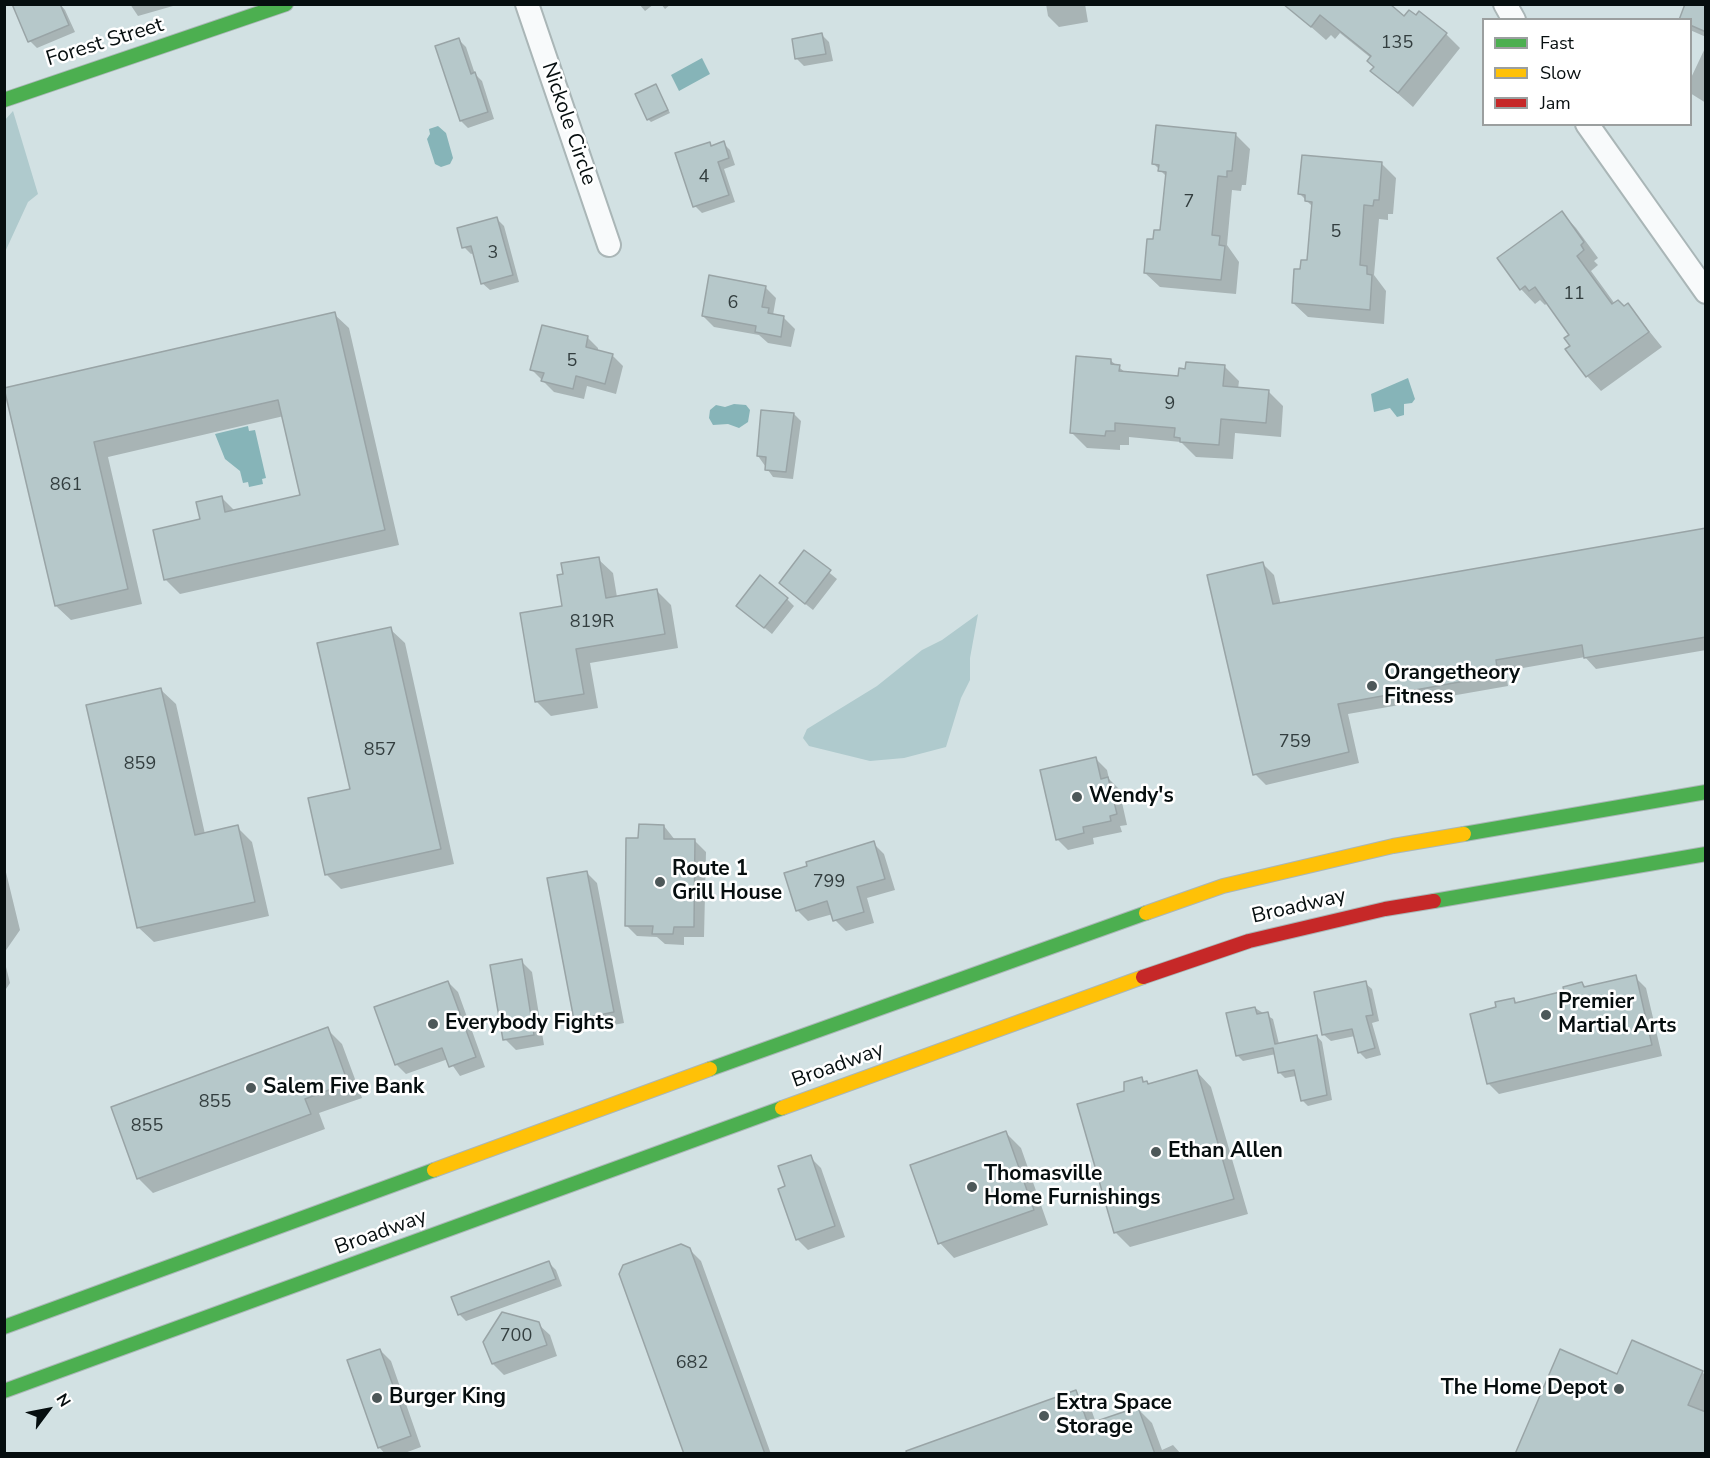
<!DOCTYPE html>
<html>
<head>
<meta charset="utf-8">
<style>
  body { margin:0 }
  #map { position:relative; width:1710px; height:1458px; overflow:hidden; background:#d2e1e3; font-family:"Nunito Sans",sans-serif }
  canvas { display:block }
  .frame { position:absolute; inset:0; border:6px solid #060e0f; pointer-events:none }
  .legend { position:absolute; left:1482px; top:18px; width:210px; height:108px; box-sizing:border-box; background:#fff; border:2px solid #9b9f9f; margin:0; padding:8px 10px; list-style:none; font-size:18px; color:#060e0f }
  .legend li { display:flex; align-items:center; gap:12px; height:30px }
  .legend b { width:30px; border:2px solid #9b9f9f }
  .north { position:absolute; left:18px; top:1380px; width:60px; height:60px; -webkit-text-stroke:4px #fff; paint-order:stroke; rotate:58deg; font-size:16px; font-weight:700; line-height:24px; text-align:center; color:#060e0f }
  .north::after { content:''; display:block; margin:auto; width:21px; height:27px; background:#060e0f; clip-path:polygon(50% 0,100% 100%,50% 72%,0 100%) }
</style>
</head>
<body>
<div id="map">
<canvas width="1710" height="1458"></canvas>
<div class="frame"></div>
<ul class="legend">
<li><b style="height:8px;background:#4caf50"></b>Fast</li>
<li><b style="height:8px;background:#ffc107"></b>Slow</li>
<li><b style="height:8px;background:#c62828"></b>Jam</li>
</ul>
<div class="north">N</div>
</div>
<script>
const ctx = document.querySelector('canvas').getContext('2d');
ctx.lineJoin = 'round';
function fill(path, color) {
  ctx.fillStyle = color;
  ctx.fill(path, 'evenodd');
}
function shape(rows) {
  const path = new Path2D();
  for (const r of rows) {
    path.moveTo(r[0], r[1]);
    for (let i = 2; i < r.length; i += 2) path.lineTo(r[i], r[i + 1]);
  }
  return path;
}
function strokePath(path, color, width, dash) {
  ctx.strokeStyle = color;
  ctx.lineWidth = width;
  ctx.lineCap = dash ? 'butt' : 'round';
  ctx.setLineDash(dash || []);
  ctx.stroke(path);
}
function drawText(font, color, halo, rows, align = 'center') {
  ctx.font = font + ' "Nunito Sans",sans-serif';
  ctx.lineWidth = 5;
  ctx.setLineDash([]);
  ctx.textBaseline = 'middle';
  ctx.strokeStyle = halo;
  ctx.fillStyle = color;
  for (const [text, x, y, turn = 0] of rows) {
    ctx.save();
    ctx.translate(x, y);
    ctx.rotate((+turn || 0) * Math.PI / 180);
    ctx.textAlign = isNaN(turn) ? turn : align;
    if (halo) ctx.strokeText(text, 0, 0);
    ctx.fillText(text, 0, 0);
    ctx.restore();
  }
}
fill(shape([
  [13,111,38,194,28,202,5,252,5,120],
  [978,614,970,658,970,680,961,698,946,747,904,758,870,761,809,746,803,738,807,729,877,686,922,650,942,640]
]), '#afcacd');
fill(shape([
  [702,58,710,74,679,91,671,75],
  [438,126,446,133,453,158,450,164,441,167,435,164,427,139,430,134,429,129],
  [1408,378,1415,399,1412,403,1404,404,1404,415,1397,417,1390,408,1374,412,1371,394],
  [734,404,746,405,750,410,748,422,739,428,728,424,713,425,709,418,710,410,716,405,725,407],
  [248,426,249,431,255,430,266,478,262,479,263,484,249,487,248,482,243,483,240,471,225,459,215,434]
]), '#86b4b8');
fill(shape([
  [53,4,60,4,65,10,75,32,37,48,30,41],
  [130,4,180,4,138,16],
  [639,4,654,4,645,11],
  [661,4,671,4,665,9],
  [1046,4,1085,4,1088,22,1059,27,1048,16],
  [1285,4,1416,17,1446,34,1460,48,1413,107,1372,71,1376,68,1371,58,1340,33,1335,39,1331,35,1326,40],
  [1706,4,1706,37,1690,30,1690,20],
  [822,35,829,42,833,61,804,66,797,59],
  [459,40,466,47,475,74,482,81,494,119,468,128,461,121],
  [1706,46,1706,103,1690,93,1690,80],
  [656,86,670,113,651,122,648,119],
  [1235,134,1250,149,1246,185,1242,185,1241,191,1232,190,1227,245,1239,262,1236,294,1160,287,1145,273,1154,241,1161,232,1167,177,1153,163],
  [723,143,730,150,735,165,724,169,735,202,702,213,695,206,709,144,713,147],
  [1381,163,1396,178,1393,214,1388,214,1388,220,1379,219,1374,275,1386,291,1384,324,1308,317,1293,303,1301,271,1309,262,1313,207,1300,194],
  [1562,213,1576,228,1598,258,1594,261,1598,265,1591,271,1615,304,1624,308,1628,305,1662,347,1601,391,1587,376,1572,346,1571,335,1548,302,1545,305,1540,300,1535,304,1521,289],
  [497,219,504,226,519,282,490,290,482,283,474,253,471,254,464,247],
  [765,287,776,298,773,315,784,318,795,329,791,347,768,343,759,335,714,327,703,316],
  [334,314,349,328,399,545,180,594,165,579,202,521,222,498,235,511,302,497,284,416,108,457,142,604,71,620,56,606,6,389],
  [587,337,598,348,598,352,612,355,623,366,616,394,587,386,584,399,554,392,532,370],
  [1110,360,1126,373,1180,378,1224,366,1239,381,1238,389,1269,392,1283,406,1281,437,1235,433,1233,459,1196,457,1181,442,1129,437,1129,445,1120,445,1120,450,1087,448,1072,433],
  [794,414,801,421,793,479,773,477,758,456],
  [1706,530,1706,650,1596,669,1585,657,1506,671,1508,686,1348,714,1359,763,1266,785,1255,774,1263,564,1274,575,1281,605],
  [804,552,837,579,813,610,788,590],
  [598,559,613,573,617,597,656,590,671,605,678,648,590,663,598,708,551,716,537,702,563,607],
  [787,599,794,606,772,634,738,606],
  [390,629,405,643,454,864,341,889,326,874,351,790],
  [161,690,176,704,205,834,237,827,252,842,269,916,154,942,139,928],
  [1096,759,1107,770,1109,779,1119,789,1127,825,1120,826,1122,832,1093,838,1094,844,1068,850,1057,839],
  [664,826,675,840,695,841,706,852,704,937,684,937,684,945,665,944,657,937,637,936,626,925,640,839],
  [873,843,884,854,895,890,867,898,874,923,846,931,835,920,833,914,808,921,797,910,809,867],
  [4,864,20,930,4,953],
  [586,872,597,883,624,1023,587,1030,576,1019],
  [4,959,10,983,4,992],
  [521,961,532,972,544,1045,516,1050,505,1039],
  [1635,977,1646,988,1662,1056,1499,1094,1488,1083,1498,1008,1514,1000,1518,1004,1566,992,1582,983,1587,988],
  [448,982,458,992,485,1067,460,1076,448,1059,406,1074,396,1064],
  [1365,983,1372,989,1379,1021,1372,1023,1381,1055,1366,1059,1359,1052,1355,1036,1331,1041,1324,1035,1316,993],
  [1255,1008,1273,1019,1279,1044,1317,1036,1322,1042,1332,1100,1308,1106,1302,1100,1296,1076,1285,1078,1279,1072,1276,1054,1243,1061,1238,1056,1228,1014],
  [327,1029,342,1044,362,1098,319,1113,325,1129,153,1193,138,1178],
  [1197,1072,1211,1087,1248,1214,1130,1247,1115,1232,1125,1092,1141,1079,1150,1085],
  [1006,1133,1021,1148,1048,1225,954,1258,940,1243],
  [810,1157,821,1168,845,1237,808,1250,797,1239,786,1187],
  [689,1249,701,1261,771,1454,686,1454],
  [549,1263,556,1270,562,1286,466,1321,459,1314],
  [538,1324,550,1335,557,1356,504,1375,493,1364],
  [380,1350,391,1361,421,1447,402,1454,385,1454,379,1447],
  [1702,1372,1706,1376,1706,1412,1618,1376],
  [1075,1392,1090,1406,1096,1423,1137,1408,1152,1423,1162,1450,1173,1445,1181,1454,922,1454]
]), '#0003');
const building = shape([
  [12,4,60,4,69,25,28,42,12,4],
  [1283,4,1390,4,1404,16,1409,10,1416,15,1419,11,1447,33,1398,93,1370,71,1374,67,1367,61,1371,56,1320,15,1311,27,1283,4],
  [1685,4,1706,4,1706,32,1690,25,1690,20,1679,20,1685,4],
  [822,33,826,54,795,59,792,39,822,33],
  [459,38,471,74,475,72,488,112,460,121,435,46,459,38],
  [656,84,668,110,647,120,635,94,656,84],
  [1156,125,1236,133,1232,171,1227,171,1227,177,1218,176,1212,235,1220,236,1219,245,1225,246,1221,280,1144,273,1147,239,1153,239,1154,230,1160,230,1166,172,1158,171,1159,165,1152,164,1156,125],
  [724,141,729,158,718,162,729,195,693,207,675,153,710,142,711,146,724,141],
  [1302,155,1382,162,1379,200,1374,200,1373,206,1364,205,1360,265,1367,266,1367,274,1372,275,1370,310,1292,303,1294,269,1300,269,1301,260,1307,260,1312,202,1305,201,1305,195,1298,194,1302,155],
  [1562,211,1584,242,1581,245,1584,250,1577,256,1612,304,1618,300,1624,306,1628,303,1649,332,1586,377,1565,349,1570,346,1564,338,1569,335,1535,287,1529,291,1525,286,1520,290,1497,258,1562,211],
  [497,217,513,275,481,284,471,246,462,248,457,228,497,217],
  [709,275,766,286,762,307,769,308,768,313,784,316,781,337,755,332,756,326,702,316,709,275],
  [335,312,385,530,164,580,153,530,200,519,196,502,222,496,225,512,300,495,278,400,94,442,128,589,55,606,4,388,335,312],
  [542,325,588,336,586,347,613,354,605,384,576,376,573,389,541,381,544,373,530,370,542,325],
  [1076,356,1111,359,1111,364,1120,365,1119,371,1178,376,1179,368,1185,369,1186,362,1225,365,1223,386,1269,390,1266,423,1221,419,1219,445,1180,442,1180,438,1174,437,1175,428,1115,423,1115,431,1106,431,1105,436,1070,433,1076,356],
  [761,410,794,413,786,472,765,470,766,457,757,456,761,410],
  [1706,528,1706,637,1584,658,1582,645,1496,660,1498,675,1338,704,1349,752,1253,775,1207,575,1263,562,1273,604,1706,528],
  [804,550,831,570,805,604,779,583,804,550],
  [599,557,606,598,657,589,665,634,576,649,584,694,535,702,520,613,562,606,557,575,563,574,561,563,599,557],
  [760,575,788,598,764,628,736,606,760,575],
  [391,627,441,849,325,875,308,798,350,789,317,643,391,627],
  [161,688,195,835,238,825,255,902,137,928,86,705,161,688],
  [1096,757,1101,779,1108,777,1117,814,1110,816,1111,821,1083,827,1084,833,1056,840,1040,770,1096,757],
  [639,824,664,825,664,839,695,839,694,927,674,927,673,934,652,934,653,926,625,926,626,838,638,838,639,824],
  [874,841,885,879,857,887,864,912,833,921,827,901,796,911,784,873,807,866,806,862,874,841],
  [587,871,614,1012,574,1020,547,878,587,871],
  [522,959,534,1035,503,1040,490,965,522,959],
  [1636,975,1652,1045,1487,1084,1470,1014,1496,1007,1495,1002,1514,998,1515,1003,1564,991,1563,987,1582,982,1584,987,1636,975],
  [448,981,476,1057,449,1067,442,1048,395,1065,374,1007,448,981],
  [1366,981,1373,1015,1366,1016,1375,1048,1358,1053,1352,1029,1322,1035,1314,992,1366,981],
  [1255,1007,1257,1014,1268,1012,1275,1044,1317,1035,1327,1095,1301,1101,1294,1070,1278,1073,1273,1048,1236,1056,1226,1013,1255,1007],
  [328,1027,348,1083,305,1099,311,1114,137,1179,111,1107,328,1027],
  [1197,1070,1234,1199,1114,1233,1077,1104,1124,1091,1124,1082,1142,1077,1143,1082,1147,1081,1148,1084,1197,1070],
  [1006,1131,1034,1210,938,1244,910,1165,1006,1131],
  [811,1155,835,1226,796,1240,778,1189,785,1186,778,1166,811,1155],
  [681,1244,690,1248,765,1454,684,1454,619,1274,623,1265,681,1244],
  [549,1261,556,1279,458,1315,451,1297,549,1261],
  [502,1312,539,1322,547,1345,492,1364,483,1342,502,1312],
  [1632,1340,1703,1371,1688,1405,1706,1412,1706,1454,1515,1454,1560,1349,1617,1374,1632,1340],
  [380,1349,411,1436,378,1448,347,1360,380,1349],
  [1076,1390,1088,1424,1138,1407,1155,1454,907,1454,906,1451,1076,1390]
]);
fill(building, '#b6c8ca');
strokePath(building, '#99a4a6', 1.5);
const street = shape([
  [527,4,609,245],
  [1505,4,1514,20],
  [1587,124,1706,292]
]);
const fast = shape([
  [4,100,286,4],
  [1464,834,1706,792],
  [1434,901,1706,854],
  [710,1069,1146,913],
  [4,1327,434,1170],
  [4,1391,782,1108]
]);
const slow = shape([
  [1146,913,1223,886,1393,846,1464,834],
  [782,1108,1143,977],
  [434,1170,710,1069]
]);
const jam = shape([
  [1143,977,1249,941,1385,909,1434,901]
]);
strokePath(street, '#aab6b7', 26);
strokePath(fast, '#aab6b7', 16);
strokePath(slow, '#aab6b7', 16);
strokePath(jam, '#aab6b7', 16);
strokePath(street, '#f8fafb', 22);
strokePath(fast, '#4caf50', 14);
strokePath(slow, '#ffc107', 14);
strokePath(jam, '#c62828', 14);
for (const [x, y, r, color] of [
  [1372,686,6,"#4d5859"],
  [1077,797,6,"#4d5859"],
  [660,882,6,"#4d5859"],
  [1546,1015,6,"#4d5859"],
  [433,1024,6,"#4d5859"],
  [251,1088,6,"#4d5859"],
  [1156,1152,6,"#4d5859"],
  [972,1187,6,"#4d5859"],
  [1619,1389,6,"#4d5859"],
  [377,1398,6,"#4d5859"],
  [1044,1416,6,"#4d5859"]
]) {
  const dot = new Path2D();
  dot.arc(x, y, r, 0, 2 * Math.PI);
  ctx.fillStyle = color;
  ctx.fill(dot);
  strokePath(dot, '#fff', 2);
}
drawText('18px', '#333e3f', null, [
  ["135",1397,44],
  ["4",704,178],
  ["7",1189,203],
  ["5",1336,233],
  ["3",493,254],
  ["11",1574,295],
  ["6",733,304],
  ["5",572,362],
  ["9",1170,405],
  ["861",66,486],
  ["819R",592,623],
  ["759",1295,743],
  ["857",380,751],
  ["859",140,765],
  ["799",829,883],
  ["855",215,1103],
  ["855",147,1127],
  ["700",516,1337],
  ["682",692,1364]
]);
drawText('21px', '#060e0f', '#fff', [
  ["Forest Street",105,43,-17],
  ["Nickole Circle",568,124,71],
  ["Broadway",1299,907,-13],
  ["Broadway",838,1066,-20],
  ["Broadway",381,1233,-20]
]);
drawText('bold 21px', '#060e0f', '#fff', [
  ["Orangetheory",1384,674],
  ["Fitness",1384,698],
  ["Wendy's",1089,797],
  ["Route 1",672,870],
  ["Grill House",672,894],
  ["Premier",1558,1003],
  ["Martial Arts",1558,1027],
  ["Everybody Fights",445,1024],
  ["Salem Five Bank",263,1088],
  ["Ethan Allen",1168,1152],
  ["Thomasville",984,1175],
  ["Home Furnishings",984,1199],
  ["The Home Depot",1607,1389,"right"],
  ["Burger King",389,1398],
  ["Extra Space",1056,1404],
  ["Storage",1056,1428]
], 'left');
</script>
</body>
</html>
